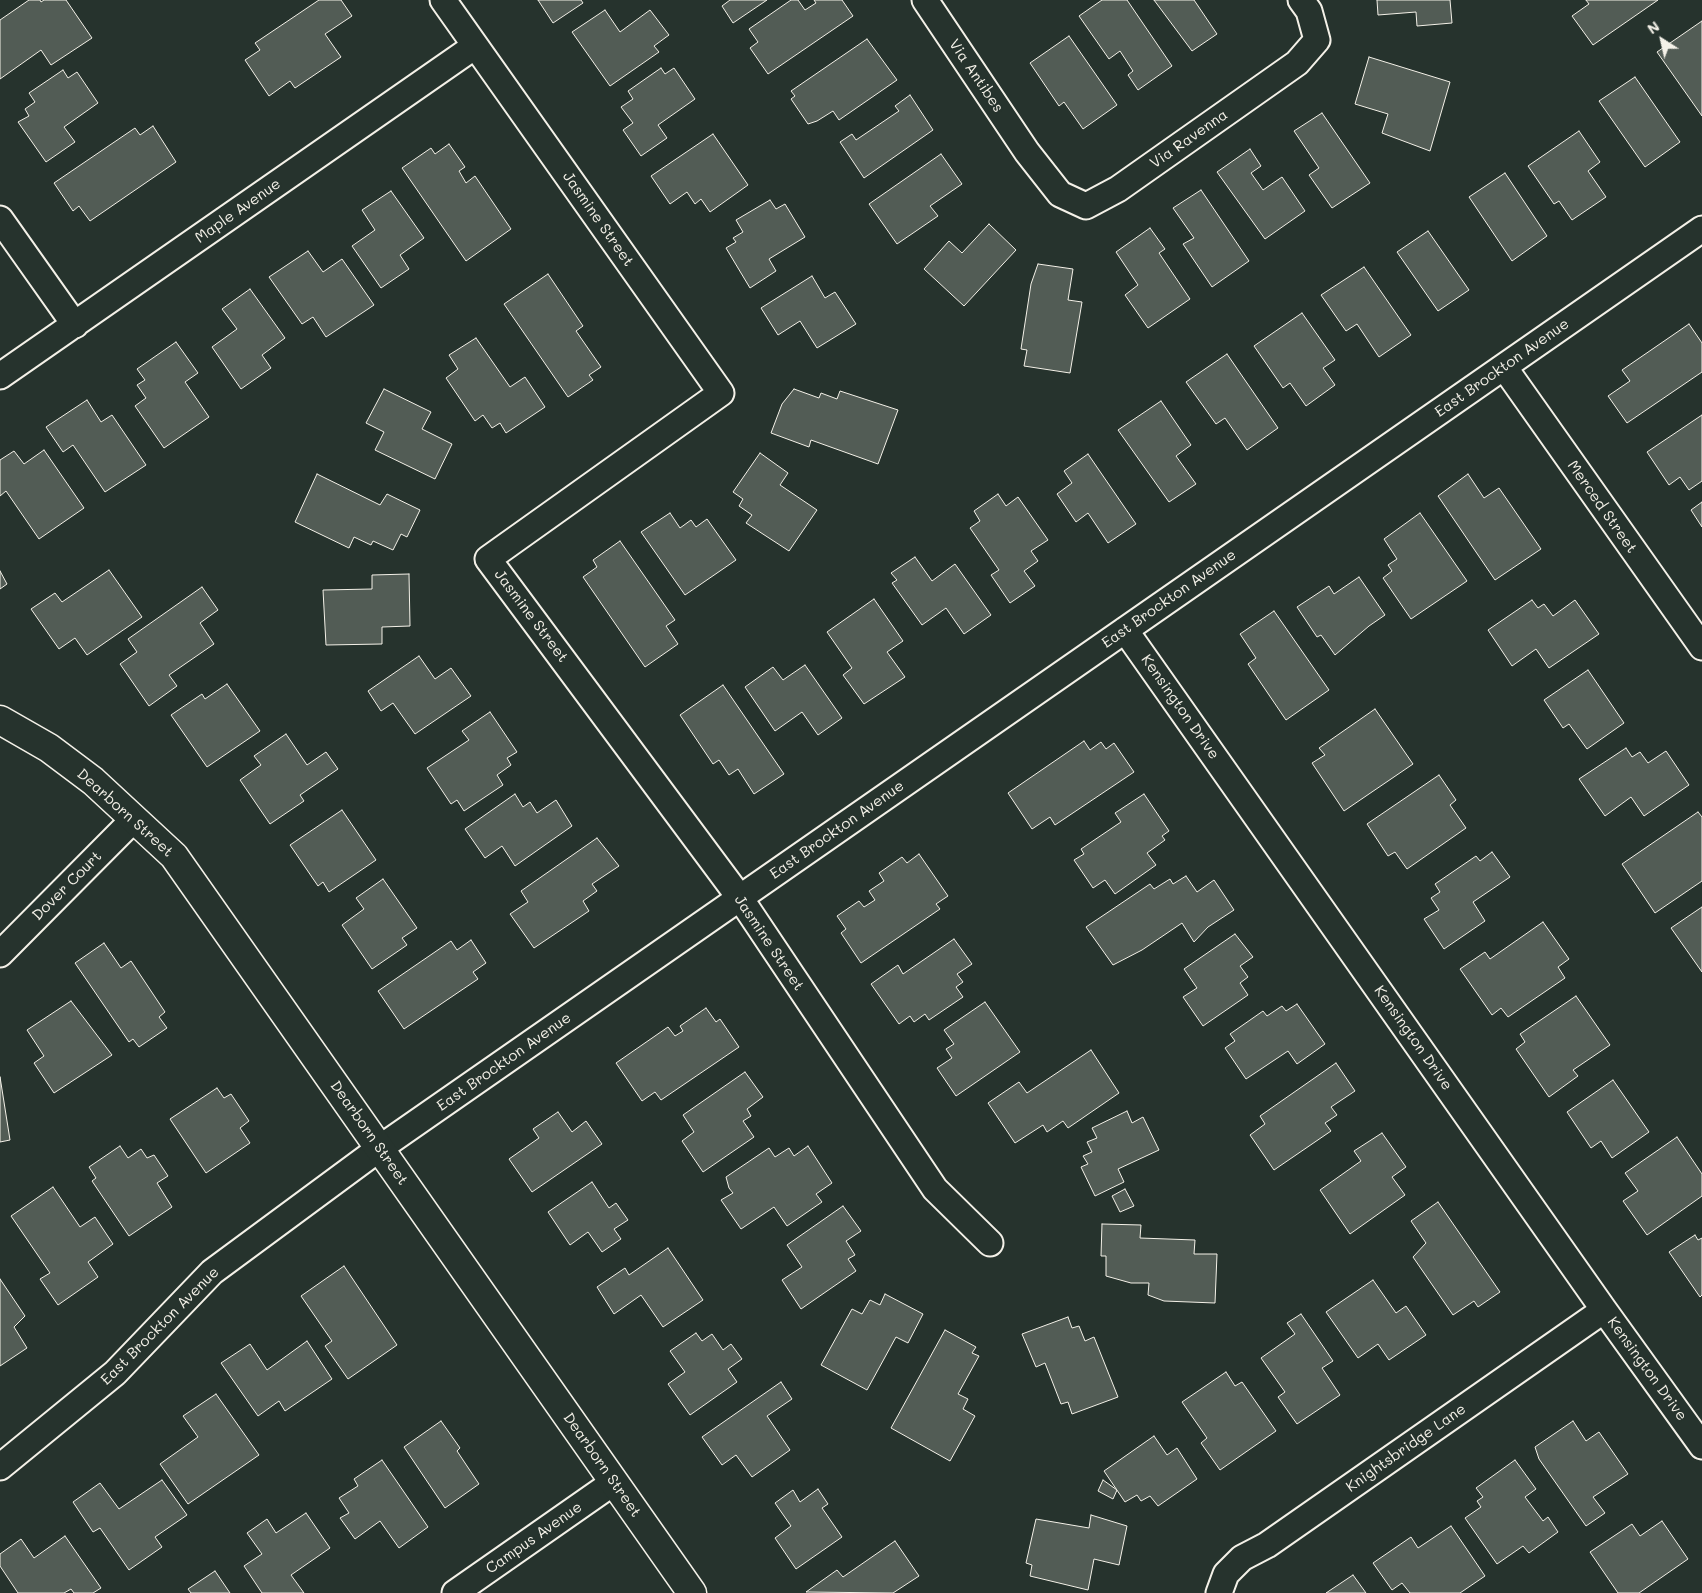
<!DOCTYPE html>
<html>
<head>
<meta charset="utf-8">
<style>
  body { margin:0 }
  #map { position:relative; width:1702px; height:1593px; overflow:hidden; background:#26332d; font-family:Mali,sans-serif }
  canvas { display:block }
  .north { position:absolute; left:1637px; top:15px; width:50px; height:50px; -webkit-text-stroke:4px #26332d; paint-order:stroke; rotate:325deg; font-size:14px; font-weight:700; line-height:20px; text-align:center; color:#f4f1e8 }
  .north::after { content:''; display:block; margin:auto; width:18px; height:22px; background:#f4f1e8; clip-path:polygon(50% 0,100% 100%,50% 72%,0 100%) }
</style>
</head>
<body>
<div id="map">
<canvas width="1702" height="1593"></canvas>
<div class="north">N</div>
</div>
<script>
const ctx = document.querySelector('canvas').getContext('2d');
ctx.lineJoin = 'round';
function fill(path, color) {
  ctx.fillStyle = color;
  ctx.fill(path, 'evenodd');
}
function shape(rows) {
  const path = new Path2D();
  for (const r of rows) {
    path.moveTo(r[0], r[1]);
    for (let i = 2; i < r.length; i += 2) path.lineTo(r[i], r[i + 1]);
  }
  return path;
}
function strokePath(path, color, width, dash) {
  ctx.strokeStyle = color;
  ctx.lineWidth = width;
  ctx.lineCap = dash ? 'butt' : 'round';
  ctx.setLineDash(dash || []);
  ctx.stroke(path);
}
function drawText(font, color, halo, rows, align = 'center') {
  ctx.font = font + ' Mali,sans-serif';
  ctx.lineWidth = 4;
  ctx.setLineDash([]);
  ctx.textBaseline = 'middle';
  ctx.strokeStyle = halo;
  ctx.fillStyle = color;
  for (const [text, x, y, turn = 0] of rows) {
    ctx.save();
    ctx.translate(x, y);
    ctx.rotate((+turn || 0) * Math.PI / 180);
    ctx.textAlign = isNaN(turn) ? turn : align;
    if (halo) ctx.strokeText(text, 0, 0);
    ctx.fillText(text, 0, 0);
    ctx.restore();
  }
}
const building = shape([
  [29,0,40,0,41,2,44,0,66,0,92,38,51,65,41,50,0,79,0,20,29,0],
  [319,0,341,0,352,16,325,34,341,57,295,88,290,81,269,96,245,60,260,50,255,43,319,0],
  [538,0,581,0,583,3,553,23,538,0],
  [730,0,767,0,733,23,722,6,730,0],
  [791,0,798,0,805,10,816,3,814,0,842,0,853,16,768,74,750,48,758,42,749,29,791,0],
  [1102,0,1127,0,1172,66,1138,90,1128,75,1133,71,1120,51,1109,59,1079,16,1102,0],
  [1154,0,1194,0,1217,34,1192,51,1154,0],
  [1377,0,1450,0,1452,23,1417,26,1416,12,1378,15,1377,0],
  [1586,0,1658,0,1593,45,1572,16,1589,4,1586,0],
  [605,10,620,32,650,10,669,35,654,46,659,52,610,86,572,32,605,10],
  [1702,21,1702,116,1657,52,1702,21],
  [1069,36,1117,105,1083,129,1064,102,1059,106,1030,63,1069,36],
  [867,39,897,80,839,120,833,111,817,121,808,124,791,99,795,96,791,91,867,39],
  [1369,57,1450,82,1430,151,1382,133,1388,114,1355,104,1369,57],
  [661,68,665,74,674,68,695,99,658,125,667,138,641,156,623,130,633,123,621,107,633,99,628,91,661,68],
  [63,70,68,78,77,72,98,103,64,127,75,142,46,162,18,122,29,116,25,109,35,102,29,93,63,70],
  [1635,77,1680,142,1645,167,1599,101,1635,77],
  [910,95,933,130,864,178,840,142,852,134,856,140,899,111,895,106,910,95],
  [1322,113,1370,183,1332,208,1309,175,1319,168,1294,131,1322,113],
  [153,126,176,162,90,221,79,206,73,211,54,183,135,128,140,135,153,126],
  [1579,131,1600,162,1588,171,1606,197,1572,220,1559,201,1554,204,1528,166,1579,131],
  [713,134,748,185,710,212,701,199,695,204,687,192,670,204,651,176,713,134],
  [449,144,465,167,459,171,466,183,475,176,511,229,466,261,402,168,431,148,435,154,449,144],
  [1250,149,1261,166,1251,173,1263,190,1282,177,1305,211,1265,239,1217,172,1250,149],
  [941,154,962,184,930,206,938,216,897,244,869,204,941,154],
  [1505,173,1547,236,1512,261,1469,197,1505,173],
  [1201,190,1249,261,1212,287,1183,244,1194,238,1173,208,1201,190],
  [391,191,424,238,400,255,409,269,381,288,352,246,375,230,362,210,391,191],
  [770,200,776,209,785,204,805,237,769,259,776,271,750,288,726,248,736,242,733,238,743,232,736,220,770,200],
  [989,224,1016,250,964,306,924,269,949,241,962,253,989,224],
  [1150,228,1165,249,1159,253,1190,299,1148,328,1125,295,1138,285,1116,252,1150,228],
  [1428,231,1469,290,1438,311,1397,252,1428,231],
  [308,251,323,272,342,259,374,305,326,337,313,317,302,324,269,277,308,251],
  [1038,264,1073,269,1068,300,1082,302,1070,373,1024,366,1027,350,1021,349,1031,284,1038,264],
  [1364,267,1411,335,1379,357,1357,324,1346,331,1321,295,1364,267],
  [548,274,583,326,576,331,601,367,589,375,593,380,568,397,504,304,548,274],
  [812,276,825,298,835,292,856,324,817,348,800,321,778,335,761,308,812,276],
  [250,289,285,338,262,355,271,368,241,389,212,347,237,329,222,309,250,289],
  [1302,313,1335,360,1323,368,1335,385,1306,406,1290,383,1283,388,1254,346,1302,313],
  [1689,324,1702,343,1702,372,1627,423,1608,396,1630,381,1622,370,1689,324],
  [476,338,510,387,525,377,545,407,506,433,500,423,492,428,483,415,475,421,446,378,458,369,449,355,476,338],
  [176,342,198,373,185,382,209,417,164,448,135,406,146,398,137,385,145,380,137,369,176,342],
  [1227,354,1278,428,1247,450,1225,418,1216,424,1186,382,1227,354],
  [384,389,431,412,422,429,452,444,435,479,375,450,384,432,366,423,384,389],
  [794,389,819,398,821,393,837,399,840,391,898,410,878,464,811,440,809,447,771,433,782,404,794,389],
  [87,400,101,422,112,415,146,465,105,492,73,445,63,452,46,427,87,400],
  [1161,401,1191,445,1176,456,1196,484,1169,502,1118,430,1161,401],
  [1702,415,1702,481,1689,490,1680,477,1669,485,1647,452,1702,415],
  [44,450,84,508,39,539,6,491,0,496,0,460,14,451,24,464,44,450],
  [760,453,788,473,780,485,817,510,789,551,746,523,752,515,739,506,743,499,733,492,760,453],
  [1088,454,1136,524,1108,543,1088,513,1076,522,1057,494,1072,483,1064,471,1088,454],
  [317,474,380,505,387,494,420,510,407,537,401,534,393,550,373,541,371,545,354,537,349,548,295,522,317,474],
  [1468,474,1484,498,1499,488,1541,549,1495,580,1438,496,1468,474],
  [998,494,1006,506,1018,497,1048,540,1031,551,1038,561,1024,571,1035,586,1010,603,991,575,999,570,970,528,980,521,974,511,998,494],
  [1702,502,1702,527,1691,510,1702,502],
  [670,513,680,528,691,520,696,527,707,519,736,560,685,595,641,532,670,513],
  [1420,513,1467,581,1411,619,1383,578,1392,571,1388,565,1397,559,1384,539,1420,513],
  [620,541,675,620,666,626,678,644,645,667,583,577,597,567,593,560,620,541],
  [915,557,932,581,955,564,991,615,964,634,946,608,922,625,892,583,897,580,891,573,915,557],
  [109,570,142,617,87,655,75,638,59,649,31,609,55,593,62,602,109,570],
  [0,571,7,584,0,589,0,571],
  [409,574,410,626,382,627,382,644,326,645,323,590,372,589,372,575,409,574],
  [1359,577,1385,615,1369,626,1335,655,1321,635,1317,637,1297,607,1329,586,1334,594,1359,577],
  [202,587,218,610,200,623,214,644,169,675,177,686,149,706,120,664,137,652,128,639,202,587],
  [874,599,903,641,887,652,905,677,864,704,843,675,852,668,827,632,874,599],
  [1532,600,1538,608,1544,604,1553,616,1575,600,1599,634,1549,668,1536,649,1512,666,1488,630,1532,600],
  [1274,611,1329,690,1286,720,1248,664,1256,658,1240,634,1274,611],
  [419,656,435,679,451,668,471,696,415,734,393,703,381,711,368,691,419,656],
  [805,665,842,718,818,735,802,712,775,731,745,687,773,667,783,680,805,665],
  [1588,670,1624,723,1587,749,1569,724,1563,728,1544,700,1588,670],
  [227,684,260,731,207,767,171,715,202,694,205,699,227,684],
  [723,685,784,774,754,794,738,769,729,775,719,760,713,764,680,715,723,685],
  [1375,709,1413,764,1344,811,1312,763,1325,755,1319,748,1375,709],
  [490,712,517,752,507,758,511,765,497,775,503,785,464,811,457,800,451,804,427,768,469,740,462,731,490,712],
  [286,734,307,765,326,752,338,769,300,795,304,801,270,824,240,780,261,765,254,756,286,734],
  [1084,741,1090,750,1101,742,1106,749,1114,743,1134,772,1055,825,1050,817,1032,829,1008,793,1084,741],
  [1626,748,1632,757,1640,752,1648,763,1666,751,1689,785,1644,816,1631,797,1605,816,1579,779,1626,748],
  [1439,775,1456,800,1450,805,1466,828,1407,869,1395,852,1388,856,1367,824,1439,775],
  [515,794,523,807,530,802,537,813,556,800,572,826,515,866,502,846,485,858,465,829,515,794],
  [1144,794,1169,831,1162,836,1165,840,1147,853,1156,865,1115,894,1105,880,1093,888,1074,860,1084,854,1081,849,1121,822,1115,813,1144,794],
  [342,810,376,860,329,892,323,882,318,886,290,845,342,810],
  [1698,812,1702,817,1702,881,1655,913,1622,864,1698,812],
  [597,838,619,866,592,884,597,891,583,901,589,911,534,948,510,914,528,902,521,891,597,838],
  [1492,852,1510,877,1473,902,1485,921,1444,949,1424,919,1439,910,1431,898,1440,892,1435,884,1476,856,1480,861,1492,852],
  [919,854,948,896,936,904,940,909,861,963,841,933,846,929,837,916,859,901,864,907,875,900,869,891,884,881,879,873,902,857,907,863,919,854],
  [1186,876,1197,892,1214,880,1234,910,1208,927,1194,942,1182,923,1142,950,1113,965,1086,927,1150,884,1154,889,1170,879,1173,884,1186,876],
  [383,879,417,928,402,938,407,945,372,969,342,925,364,909,356,898,383,879],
  [1702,907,1702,972,1671,928,1702,907],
  [1543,922,1569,959,1558,967,1565,978,1508,1017,1501,1008,1492,1015,1460,969,1485,952,1490,959,1543,922],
  [1235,934,1253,957,1240,966,1248,977,1240,983,1248,995,1203,1026,1183,997,1197,988,1184,969,1235,934],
  [954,939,972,964,957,974,963,982,956,987,963,997,929,1020,925,1014,914,1022,910,1016,899,1024,871,984,898,965,903,974,954,939],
  [471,940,486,963,473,972,478,979,404,1029,378,991,451,941,457,950,471,940],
  [104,943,121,968,131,961,165,1012,159,1017,167,1028,139,1047,133,1039,129,1042,75,963,104,943],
  [1576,996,1610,1045,1573,1070,1578,1076,1549,1097,1516,1049,1525,1042,1520,1034,1576,996],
  [71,1001,112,1055,54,1093,34,1063,44,1056,27,1030,71,1001],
  [985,1002,1020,1052,956,1096,937,1068,952,1058,946,1049,954,1044,944,1030,985,1002],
  [1297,1004,1325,1044,1297,1064,1288,1051,1246,1079,1225,1048,1235,1041,1230,1034,1263,1011,1267,1016,1282,1006,1286,1011,1297,1004],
  [706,1008,716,1022,720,1019,739,1047,661,1100,655,1092,642,1101,616,1063,668,1027,675,1036,683,1031,680,1026,706,1008],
  [1091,1050,1119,1093,1068,1128,1063,1121,1047,1132,1043,1125,1015,1143,988,1103,1019,1082,1027,1093,1091,1050],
  [1336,1063,1355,1091,1331,1107,1337,1115,1325,1123,1331,1131,1274,1170,1250,1135,1265,1124,1260,1116,1336,1063],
  [745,1072,763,1097,747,1109,751,1116,743,1121,754,1137,703,1172,682,1141,694,1132,683,1115,745,1072],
  [0,1077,10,1140,0,1142,0,1077],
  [1613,1080,1649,1132,1612,1158,1601,1141,1591,1148,1567,1112,1613,1080],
  [217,1088,224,1098,231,1094,249,1121,240,1128,250,1143,206,1173,170,1119,217,1088],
  [1127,1111,1132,1123,1143,1117,1159,1150,1118,1169,1124,1182,1095,1196,1081,1167,1088,1164,1083,1156,1092,1152,1087,1142,1097,1138,1092,1128,1127,1111],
  [558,1112,572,1132,586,1121,602,1144,532,1192,509,1159,539,1138,533,1129,558,1112],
  [1382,1133,1406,1167,1392,1177,1405,1195,1350,1234,1320,1190,1361,1161,1354,1151,1382,1133],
  [1677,1137,1702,1174,1702,1196,1647,1235,1623,1201,1638,1191,1625,1173,1677,1137],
  [120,1146,128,1158,141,1149,147,1158,154,1155,168,1176,157,1183,172,1207,129,1236,92,1181,96,1178,89,1167,120,1146],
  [808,1146,832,1183,816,1194,822,1202,787,1226,774,1207,741,1229,721,1200,733,1193,729,1188,726,1177,769,1148,775,1157,789,1148,794,1156,808,1146],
  [592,1182,609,1208,616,1203,628,1220,614,1229,621,1239,602,1252,588,1232,570,1245,548,1212,592,1182],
  [53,1187,80,1227,95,1217,113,1244,88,1262,98,1277,58,1305,40,1279,50,1273,11,1216,53,1187],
  [1125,1189,1134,1206,1120,1212,1112,1196,1125,1189],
  [1438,1202,1500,1292,1478,1307,1474,1301,1453,1315,1413,1257,1426,1243,1411,1221,1438,1202],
  [843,1206,861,1231,846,1241,855,1255,848,1259,856,1271,801,1309,782,1280,802,1267,787,1245,843,1206],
  [1102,1224,1141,1225,1140,1238,1195,1240,1194,1254,1217,1254,1215,1303,1164,1301,1148,1295,1149,1283,1131,1283,1106,1276,1106,1256,1101,1256,1102,1224],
  [1695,1235,1698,1240,1702,1238,1702,1295,1700,1297,1669,1252,1695,1235],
  [668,1248,703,1300,663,1327,641,1295,614,1314,597,1287,625,1268,629,1275,668,1248],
  [344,1266,397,1345,348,1379,325,1346,332,1341,301,1296,344,1266],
  [0,1279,25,1316,14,1327,27,1348,0,1366,0,1279],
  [1373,1280,1396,1313,1406,1306,1426,1335,1389,1360,1378,1344,1358,1358,1326,1312,1373,1280],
  [885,1294,923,1314,908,1343,896,1337,867,1390,821,1365,852,1309,862,1314,870,1300,880,1305,885,1294],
  [1301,1314,1333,1361,1322,1368,1340,1395,1297,1424,1278,1397,1285,1392,1261,1358,1295,1334,1287,1323,1301,1314],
  [1068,1317,1072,1328,1079,1326,1085,1341,1094,1337,1118,1397,1072,1414,1068,1402,1061,1404,1045,1363,1036,1367,1022,1334,1068,1317],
  [945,1330,976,1347,972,1353,979,1356,958,1394,968,1399,963,1409,975,1416,950,1461,891,1428,945,1330],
  [696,1333,702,1341,712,1334,723,1350,731,1344,742,1359,728,1369,737,1382,690,1415,668,1384,685,1372,670,1351,696,1333],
  [307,1341,332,1379,285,1411,279,1401,258,1416,221,1363,250,1344,267,1370,307,1341],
  [1226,1372,1235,1386,1242,1382,1276,1431,1220,1470,1201,1443,1207,1438,1182,1402,1226,1372],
  [781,1382,792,1399,767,1416,790,1450,752,1477,736,1455,722,1465,702,1437,781,1382],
  [216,1394,259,1455,188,1504,160,1464,198,1437,183,1416,216,1394],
  [441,1421,460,1448,457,1451,479,1484,445,1508,404,1447,441,1421],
  [1573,1421,1586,1441,1599,1432,1628,1474,1593,1497,1605,1513,1586,1526,1539,1459,1535,1447,1573,1421],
  [1154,1436,1167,1455,1177,1448,1197,1479,1158,1506,1150,1496,1141,1501,1137,1495,1125,1502,1104,1471,1154,1436],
  [382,1460,428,1527,399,1548,380,1521,355,1539,340,1518,349,1513,339,1498,358,1486,354,1479,382,1460],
  [1515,1460,1536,1489,1525,1497,1543,1521,1548,1517,1558,1532,1529,1553,1523,1546,1497,1564,1465,1518,1481,1507,1477,1501,1483,1497,1476,1488,1515,1460],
  [162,1480,187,1515,155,1537,162,1547,129,1570,100,1528,93,1532,73,1502,100,1483,119,1509,162,1480],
  [1103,1480,1117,1490,1113,1499,1098,1491,1103,1480],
  [818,1489,828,1504,822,1508,842,1537,796,1569,775,1538,791,1526,775,1503,793,1490,800,1502,818,1489],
  [306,1513,330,1548,291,1575,304,1593,262,1593,244,1566,262,1554,247,1533,267,1519,276,1533,306,1513],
  [1091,1515,1127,1526,1119,1565,1094,1559,1088,1590,1030,1576,1032,1565,1026,1563,1036,1519,1089,1528,1091,1515],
  [1662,1521,1688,1559,1639,1593,1618,1593,1590,1552,1632,1524,1640,1536,1662,1521],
  [1451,1526,1485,1576,1460,1593,1410,1593,1402,1583,1392,1590,1373,1563,1411,1537,1418,1548,1451,1526],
  [65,1536,101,1588,93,1593,74,1593,71,1589,64,1593,18,1593,0,1566,0,1554,21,1539,34,1558,65,1536],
  [895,1541,919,1576,893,1593,806,1592,837,1570,843,1577,895,1541],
  [215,1571,230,1593,191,1593,188,1589,215,1571],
  [1353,1575,1366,1593,1326,1593,1353,1575]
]);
fill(building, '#525c55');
strokePath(building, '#f4f1e8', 1);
const minor = shape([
  [443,0,721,393,488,559,740,898,935,1189,990,1243],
  [925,0,1027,152,1060,194,1086,206,1118,189,1297,63,1317,40,1309,11,1301,0],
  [0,219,75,325],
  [1504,367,1702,647],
  [0,376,475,46],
  [1125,630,1604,1310,1702,1446],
  [0,954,134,819],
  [0,1467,115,1373,212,1272,380,1148,1702,229],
  [455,1593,614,1482],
  [1219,1593,1226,1574,1242,1558,1267,1545,1604,1310]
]);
const tertiary = shape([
  [0,720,49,748,93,781,174,856,692,1593]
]);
strokePath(minor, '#f4f1e8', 29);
strokePath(tertiary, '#f4f1e8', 31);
strokePath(minor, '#26332d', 25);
strokePath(tertiary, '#26332d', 28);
drawText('15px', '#f4f1e8', '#26332d', [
  ["Via Antibes",976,76,56],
  ["Via Ravenna",1189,139,-35],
  ["Maple Avenue",238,211,-35],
  ["Jasmine Street",598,219,55],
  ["East Brockton Avenue",1502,368,-35],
  ["Merced Street",1602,507,55],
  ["East Brockton Avenue",1169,599,-35],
  ["Jasmine Street",531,616,53],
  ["Kensington Drive",1180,707,55],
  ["Dearborn Street",125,813,42],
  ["East Brockton Avenue",837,830,-35],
  ["Dover Court",67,886,-45],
  ["Jasmine Street",769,943,56],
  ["Kensington Drive",1413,1038,55],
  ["East Brockton Avenue",504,1062,-35],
  ["Dearborn Street",369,1133,55],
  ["East Brockton Avenue",160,1326,-45],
  ["Kensington Drive",1647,1369,54],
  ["Knightsbridge Lane",1406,1448,-35],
  ["Dearborn Street",602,1465,55],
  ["Campus Avenue",534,1538,-35]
]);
</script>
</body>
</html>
